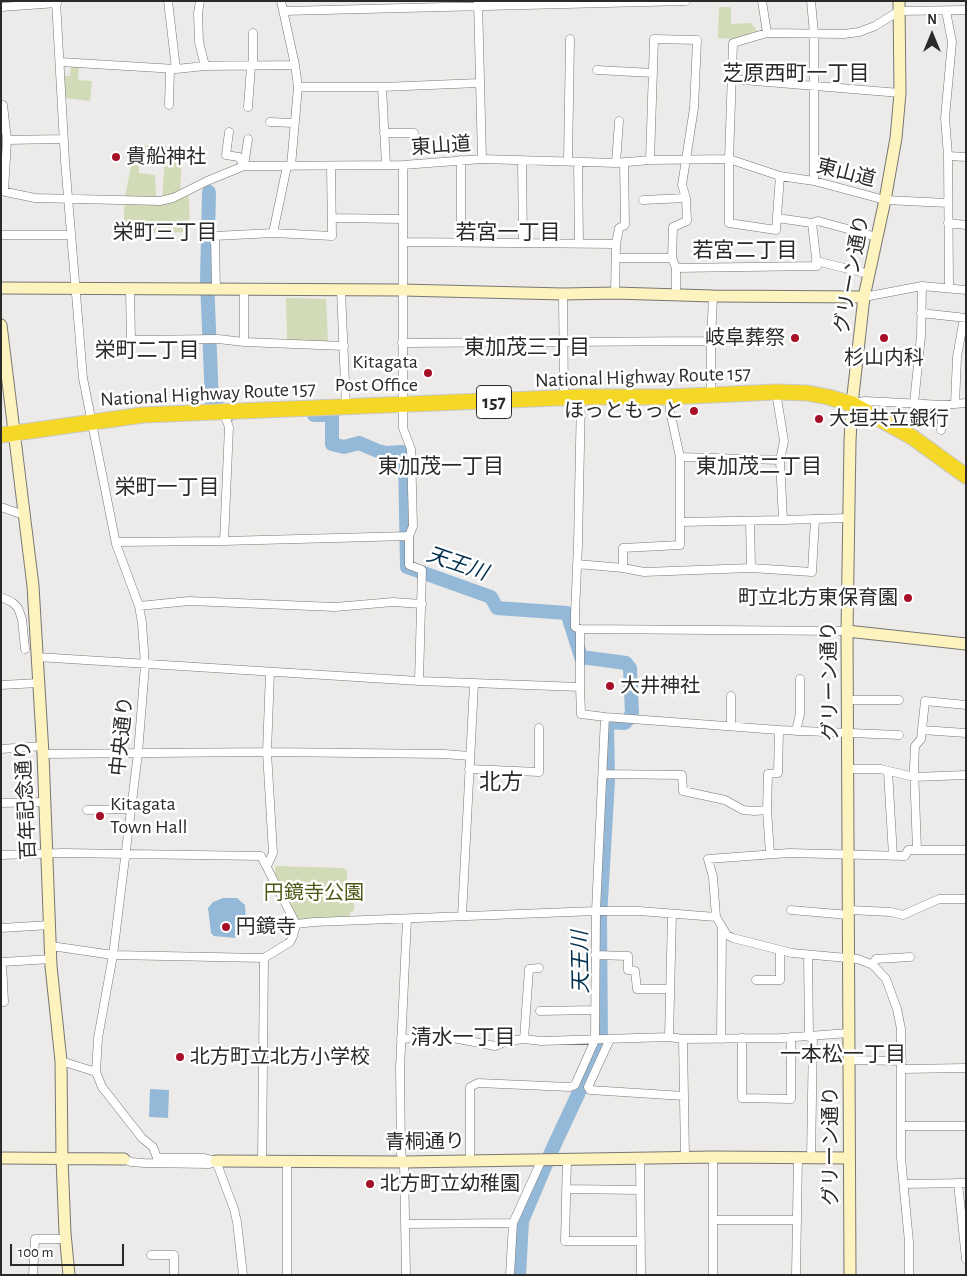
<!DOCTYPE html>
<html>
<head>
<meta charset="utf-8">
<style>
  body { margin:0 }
  #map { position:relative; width:967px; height:1276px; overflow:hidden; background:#edebe9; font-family:"Alegreya Sans",sans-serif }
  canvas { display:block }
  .frame { position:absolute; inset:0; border:2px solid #2a2a29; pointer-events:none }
  .north { position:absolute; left:907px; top:10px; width:50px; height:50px; -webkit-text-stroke:4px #fff; paint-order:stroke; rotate:0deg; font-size:14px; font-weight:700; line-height:20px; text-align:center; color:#2a2a29 }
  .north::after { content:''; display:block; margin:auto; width:18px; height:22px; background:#2a2a29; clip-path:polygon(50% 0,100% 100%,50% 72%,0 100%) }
  .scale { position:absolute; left:10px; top:1244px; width:114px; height:22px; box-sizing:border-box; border:2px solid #2a2a29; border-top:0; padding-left:6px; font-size:15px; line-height:18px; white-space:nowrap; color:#2a2a29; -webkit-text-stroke:4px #fff; paint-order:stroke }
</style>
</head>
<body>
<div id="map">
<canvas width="967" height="1276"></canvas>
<div class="frame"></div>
<div class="north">N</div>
<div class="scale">100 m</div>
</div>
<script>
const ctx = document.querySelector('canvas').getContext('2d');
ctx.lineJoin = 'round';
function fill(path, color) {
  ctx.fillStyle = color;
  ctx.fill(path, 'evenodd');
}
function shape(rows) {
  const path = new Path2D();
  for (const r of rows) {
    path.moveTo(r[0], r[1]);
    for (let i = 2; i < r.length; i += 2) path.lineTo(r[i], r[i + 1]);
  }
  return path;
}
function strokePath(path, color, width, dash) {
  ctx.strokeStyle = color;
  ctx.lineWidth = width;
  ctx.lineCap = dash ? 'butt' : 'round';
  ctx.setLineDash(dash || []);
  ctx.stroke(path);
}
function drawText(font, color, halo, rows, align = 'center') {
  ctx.font = font + ' "Alegreya Sans","Noto Sans JP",sans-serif';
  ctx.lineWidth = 5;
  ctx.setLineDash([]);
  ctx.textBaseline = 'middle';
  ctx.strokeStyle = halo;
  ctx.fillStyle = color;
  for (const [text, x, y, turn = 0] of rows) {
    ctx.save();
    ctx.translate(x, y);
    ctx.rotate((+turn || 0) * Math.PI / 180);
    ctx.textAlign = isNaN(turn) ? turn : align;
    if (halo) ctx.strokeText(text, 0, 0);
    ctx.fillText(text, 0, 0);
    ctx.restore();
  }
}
fill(shape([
  [719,7,731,7,731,24,751,23,759,33,734,39,718,38],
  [71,65,79,66,78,80,92,81,90,101,65,98,64,76,70,76],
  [135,145,183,147,180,191,162,198,165,158,139,157,139,173,155,175,156,199,125,197],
  [189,196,190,232,127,234,124,231,124,207,126,204,165,204],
  [286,298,326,299,328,342,287,341],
  [276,866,344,868,347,872,347,884,354,895,354,911,350,912,350,917,303,920,297,918,275,877,275,868]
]), '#d2dbb8');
fill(shape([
  [223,898,237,898,245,905,246,921,240,935,235,938,214,936,211,933,208,908,213,902],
  [150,1089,169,1090,168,1118,149,1117]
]), '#94b9d8');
strokePath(shape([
  [209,192,207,280,212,402,228,416],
  [314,415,332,415,332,444,344,447,359,443,378,451,387,453,402,452,405,456,407,567,491,597,497,608,567,613,581,657,626,663,630,668,632,714,625,723,607,722,608,781,600,917,601,1045,552,1150,522,1221,519,1275]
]), '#94b9d8', 14);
const street = shape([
  [56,1,65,161,83,378,116,544,139,606,142,623,145,665,138,753,113,955,98,1038,96,1072,102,1087,142,1138,153,1147,157,1158],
  [168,1,176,69],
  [200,1,198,13,199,42,205,66],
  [281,1,295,65,298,87,291,166],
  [478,1,482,159],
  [762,1,767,33],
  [811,1,814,34,814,181],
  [1,7,57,3],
  [284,11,686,1],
  [946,11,952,42,945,118,948,156,949,288],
  [253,33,253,66],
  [60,62,176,69,205,66,295,65],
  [597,70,653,73],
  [731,79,900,93],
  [298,87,382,87,479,83],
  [382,87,386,165],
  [1,105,3,105,7,140,4,191],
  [169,105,170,69],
  [248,107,251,66],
  [270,122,294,123],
  [229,132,226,155,239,157,244,166,248,139],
  [384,133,414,133],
  [7,140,63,139],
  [948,156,966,157],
  [461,160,461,242],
  [522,160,523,243],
  [568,161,570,39],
  [578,162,579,243],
  [616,163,619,121],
  [403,165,403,428,411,449,413,526,409,536,409,565,422,570,419,681],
  [780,176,776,230,729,223,729,159,733,43,767,33,844,34,859,32,875,26,899,11,966,10],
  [1,191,35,198,160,201,173,198,207,181,244,166,403,165,482,159,616,163,650,160,729,159,780,176,814,181,885,200,948,203],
  [643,200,686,198],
  [333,218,402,219],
  [777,218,812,223,818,221,877,237],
  [948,223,966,225],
  [273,233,287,166],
  [1,235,71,235],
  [403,242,616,244,615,293],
  [616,244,619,228,625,225,624,162],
  [616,258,672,258,673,227,687,221,686,198,682,185,694,108,697,40,654,39,650,160],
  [672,258,676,268,817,266,812,223],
  [816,261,869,274],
  [130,290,131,340,218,339,244,342,344,346],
  [216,290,215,236,273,233,332,236,331,166],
  [244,290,244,342],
  [341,290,346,407],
  [563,294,564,399],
  [676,295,676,268],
  [864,297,922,286,966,290],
  [921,313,966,318],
  [711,341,713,296],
  [402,343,711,341,711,396],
  [669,397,670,411,680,457,680,522,783,520,780,460,784,441,776,392],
  [854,403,865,401,943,405,966,403],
  [914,403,921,336,922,286],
  [955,404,957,357,964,318],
  [223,411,229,427,224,541],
  [941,430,943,405],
  [680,457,780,460],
  [1,507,24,515],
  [783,520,848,518],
  [750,521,751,568],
  [116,542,224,541,409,536],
  [577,564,623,568,644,572,751,568,812,572,815,519],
  [623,568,623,548,680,545,680,522],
  [1,597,12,602,18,608,22,619,25,649],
  [139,606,189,601,335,607,393,602,422,604],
  [580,629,575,627,575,614,578,544,581,397],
  [37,657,419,681,580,687,581,714,605,717,779,730,899,735],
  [1,685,38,683],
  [580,687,580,629,847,631],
  [731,696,731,726],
  [849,700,899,700],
  [922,730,966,733],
  [796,731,800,714,800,679],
  [1,749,43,746],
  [43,754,267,752,444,754,470,756],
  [469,769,539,772,539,728],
  [849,769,881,769,914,777,966,775],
  [888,771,893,856],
  [603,774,682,775,683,791,725,800,743,810,754,811,767,810],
  [1,803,46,802],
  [87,810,130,809],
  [917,850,914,768,915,746,921,739,925,701,966,705],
  [770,854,767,810,768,774,778,773,779,730],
  [1,855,63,853,261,856,296,924],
  [267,866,273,853,267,752,270,672],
  [791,910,849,915],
  [849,910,891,912,903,915,939,899,966,899],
  [462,916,474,684],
  [716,917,713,877,708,859,789,853,905,856,908,850,966,850],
  [1,928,50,925],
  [51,946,113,955,264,958,290,942,293,936,296,924,314,922,596,911,639,911,716,917,727,935,733,938,792,953,858,959,873,965,886,979,897,1009,901,1029,901,1158,909,1242,909,1275],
  [595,955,628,956,628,970,635,971,637,989,670,989],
  [808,955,809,1037],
  [872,965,876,959,910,957],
  [756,980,780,980,780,950],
  [1,1002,4,1002,2,962,51,959],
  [540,1011,595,1010],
  [669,1037,672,914],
  [742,1038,742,1098,791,1099,791,1037],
  [401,1039,443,1036,495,1046,507,1041,524,1039,541,1041,669,1037,683,1039,781,1038,849,1033],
  [524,1039,529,969,539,968],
  [610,1039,588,1087,590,1090,684,1096],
  [683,1039,685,1157],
  [721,1039,722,928],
  [850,1060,902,1061],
  [61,1061,96,1072],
  [902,1069,966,1068],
  [902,1126,966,1126],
  [161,1158,203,1158,216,1161],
  [567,1158,565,1241,641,1241],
  [640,1158,641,1275],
  [811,1158,813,1036],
  [124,1159,131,1162,144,1163,209,1164,216,1161],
  [470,1160,470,1087,478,1083,570,1087,575,1085,595,1040,596,911,605,717],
  [216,1161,234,1209,237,1222,243,1275],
  [262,1162,264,958],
  [958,1183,966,1259],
  [904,1184,966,1183],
  [566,1189,640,1190],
  [713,1220,797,1220],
  [405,1224,513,1223],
  [151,1255,174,1255,174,1275],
  [33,1275,35,1239,66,1239],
  [287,1275,287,1162],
  [406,1275,404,1162,401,1154,400,1068,407,919],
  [510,1275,513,1223,542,1159],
  [713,1275,713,1157],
  [796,1275,798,1157]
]);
const secondary = shape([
  [1,288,402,290,563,294,615,293,713,296,864,297],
  [1,325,33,586,43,754,51,966,61,1061,62,1159,65,1233,69,1275],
  [847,631,966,644],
  [1,1158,124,1159],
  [216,1161,404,1162,713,1157,849,1158],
  [850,1275,847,631,850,441,852,404,864,297,885,200,896,138,900,93,899,1]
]);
const highway = shape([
  [1,435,143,415,581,397,669,397,776,392,807,393,828,397,852,404,912,437,966,476]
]);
strokePath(street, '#787774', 9);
strokePath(secondary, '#787774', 13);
strokePath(highway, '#c8c8c7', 17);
strokePath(street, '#fff', 8);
strokePath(secondary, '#fcf3be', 11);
strokePath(highway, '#f5d726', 15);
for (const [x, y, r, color] of [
  [116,157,5,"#a70f28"],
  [795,338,5,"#a70f28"],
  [884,338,5,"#a70f28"],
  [428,373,5,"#a70f28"],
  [694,411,5,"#a70f28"],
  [819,419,5,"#a70f28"],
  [908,598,5,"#a70f28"],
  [610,686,5,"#a70f28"],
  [100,816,5,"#a70f28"],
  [226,927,5,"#a70f28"],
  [180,1057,5,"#a70f28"],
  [370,1184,5,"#a70f28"]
]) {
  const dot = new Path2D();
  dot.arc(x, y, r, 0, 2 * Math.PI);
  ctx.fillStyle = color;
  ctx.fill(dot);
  strokePath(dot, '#fff', 2);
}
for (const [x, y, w] of [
  [494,402,35]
]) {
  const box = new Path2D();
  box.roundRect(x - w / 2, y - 16.5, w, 33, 4);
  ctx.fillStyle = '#fff';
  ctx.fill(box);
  strokePath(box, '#2a2a29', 1);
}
drawText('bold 19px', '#2a2a29', null, [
  ["157",494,402]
]);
drawText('20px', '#2a2a29', '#fff', [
  ["東山道",441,146,-4],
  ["東山道",846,173,14],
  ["グリーン通り",852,274,-80],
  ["National Highway Route 157",643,377,-2],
  ["National Highway Route 157",208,394,-3],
  ["グリーン通り",830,681,-91],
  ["中央通り",122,736,-84],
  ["百年記念通り",26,800,-93],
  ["青桐通り",425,1142,-1],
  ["グリーン通り",831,1146,-90]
]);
drawText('20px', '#2a2a29', '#fff', [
  ["貴船神社",126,157],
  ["岐阜葬祭",785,338,"right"],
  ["杉山内科",884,358,"center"],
  ["Kitagata",418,362,"right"],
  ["Post Office",418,385,"right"],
  ["ほっともっと",684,411,"right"],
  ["大垣共立銀行",829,419],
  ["町立北方東保育園",898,598,"right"],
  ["大井神社",620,686],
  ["Kitagata",110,804],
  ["Town Hall",110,827],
  ["円鏡寺",236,927],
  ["北方町立北方小学校",190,1057],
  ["北方町立幼稚園",380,1184]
], 'left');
drawText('20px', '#4c5714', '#fff', [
  ["円鏡寺公園",314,893]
]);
drawText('21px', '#2a2a29', '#fff', [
  ["芝原西町一丁目",796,74],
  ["栄町三丁目",165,233],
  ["若宮一丁目",508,233],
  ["若宮二丁目",745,251],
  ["東加茂三丁目",527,348],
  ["栄町二丁目",147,351],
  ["東加茂一丁目",441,467],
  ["東加茂二丁目",759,467],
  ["栄町一丁目",167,488],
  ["清水一丁目",463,1038],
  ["一本松一丁目",843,1055]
]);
drawText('italic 21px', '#03314f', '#fff', [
  ["天王川",457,564,19],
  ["天王川",581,962,-91]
]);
drawText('22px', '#2a2a29', '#fff', [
  ["北方",501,782]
]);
</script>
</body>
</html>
